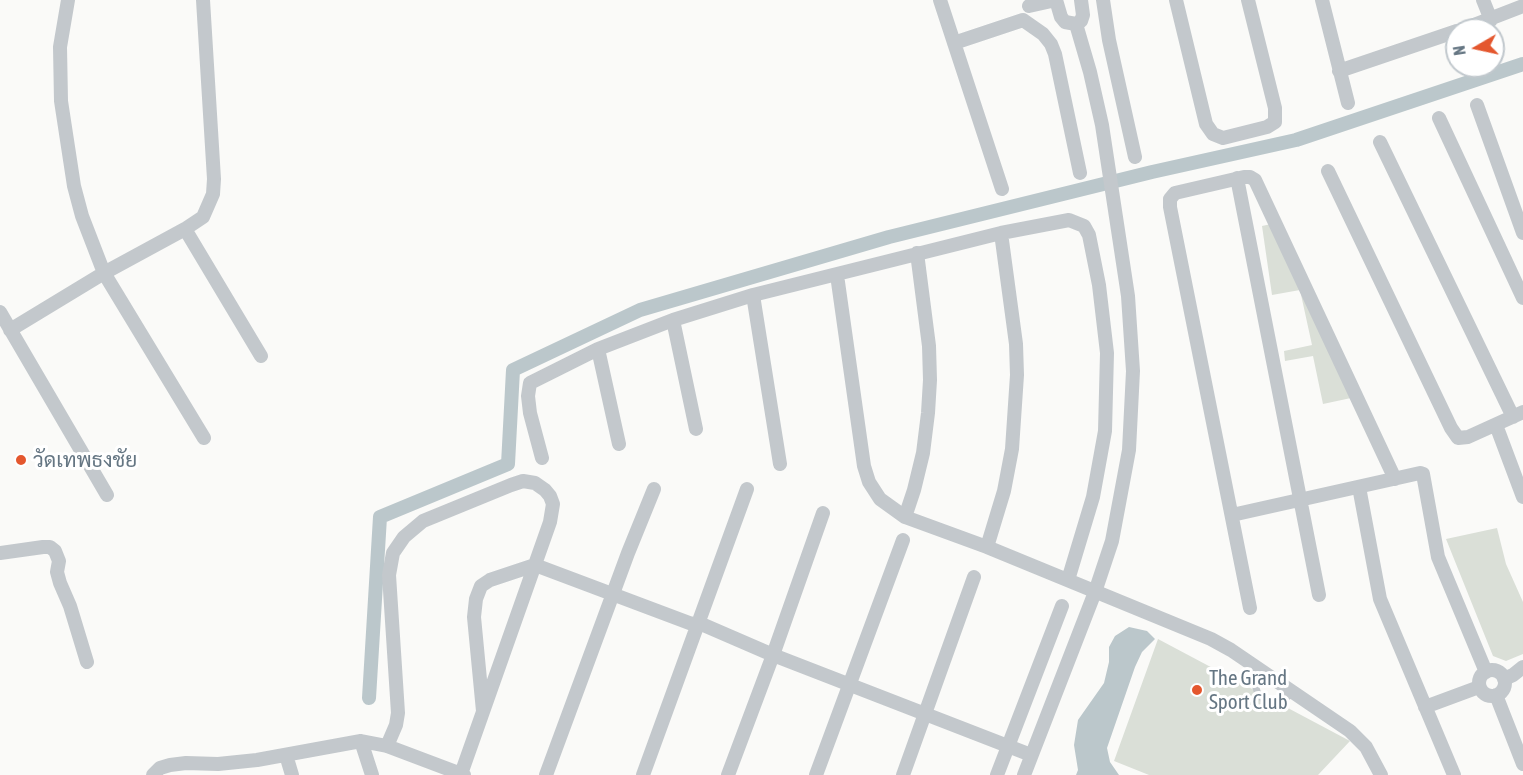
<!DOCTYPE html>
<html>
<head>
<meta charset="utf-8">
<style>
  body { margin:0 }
  #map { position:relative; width:1523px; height:775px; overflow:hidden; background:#fafaf8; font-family:"Asap Condensed",sans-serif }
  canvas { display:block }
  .north { position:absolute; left:1445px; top:18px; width:60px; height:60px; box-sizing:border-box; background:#fff; border:2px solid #c1c8cd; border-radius:50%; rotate:261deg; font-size:16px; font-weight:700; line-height:24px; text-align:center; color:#657683 }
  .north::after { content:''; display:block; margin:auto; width:21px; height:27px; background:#e4572e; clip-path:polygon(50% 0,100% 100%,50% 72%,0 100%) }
</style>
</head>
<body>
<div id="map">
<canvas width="1523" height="775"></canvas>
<div class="north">N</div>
</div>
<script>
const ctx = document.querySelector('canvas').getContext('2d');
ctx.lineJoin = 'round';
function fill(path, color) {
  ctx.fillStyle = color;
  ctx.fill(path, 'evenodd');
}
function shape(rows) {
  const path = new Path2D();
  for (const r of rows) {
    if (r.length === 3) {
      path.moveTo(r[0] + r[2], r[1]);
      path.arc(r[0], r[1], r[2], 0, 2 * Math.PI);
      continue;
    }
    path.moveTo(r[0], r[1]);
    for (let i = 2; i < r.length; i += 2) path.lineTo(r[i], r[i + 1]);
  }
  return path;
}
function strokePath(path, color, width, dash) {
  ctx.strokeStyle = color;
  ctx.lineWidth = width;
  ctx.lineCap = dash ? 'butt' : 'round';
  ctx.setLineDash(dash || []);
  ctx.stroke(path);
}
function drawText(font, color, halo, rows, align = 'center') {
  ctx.font = font + ' "Asap Condensed",Sarabun,sans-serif';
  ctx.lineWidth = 6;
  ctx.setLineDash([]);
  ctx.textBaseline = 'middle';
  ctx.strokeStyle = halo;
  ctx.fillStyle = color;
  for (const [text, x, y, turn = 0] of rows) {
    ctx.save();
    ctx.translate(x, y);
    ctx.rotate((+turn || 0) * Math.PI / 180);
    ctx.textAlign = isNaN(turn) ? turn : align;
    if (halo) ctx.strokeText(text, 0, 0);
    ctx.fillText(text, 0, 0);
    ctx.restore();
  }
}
fill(shape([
  [1271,224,1351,398,1323,404,1313,356,1285,361,1284,351,1312,345,1300,290,1272,295,1262,226],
  [1497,528,1506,564,1523,602,1523,654,1506,661,1493,656,1446,539],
  [1158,639,1350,741,1318,775,1149,775,1114,761]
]), '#dadfd7');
fill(shape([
  [1129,627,1147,631,1155,639,1142,652,1135,667,1107,748,1110,762,1119,775,1076,775,1078,770,1074,745,1078,720,1104,683,1109,662,1109,647,1115,636]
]), '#bbc7cb');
strokePath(shape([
  [369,698,380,517,508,464,513,370,640,310,889,237,1152,172,1296,140,1523,64]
]), '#bbc7cb', 14);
strokePath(shape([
  [1255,666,1254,682,1258,694,1264,700,1272,702,1280,701,1294,693]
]), '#c3c8cc', 7);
strokePath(shape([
  [68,0,60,47,61,101,74,186,82,216,104,273,204,438],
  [940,0,1002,189],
  [1056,0,1061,17,1065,22,1076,24,1081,21,1083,15,1081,0],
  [1103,0,1109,40,1135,157],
  [1176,0,1206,124,1213,134,1223,138,1267,127,1275,122,1275,108,1248,0],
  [1322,0,1348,103],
  [1483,0,1491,20],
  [1029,6,1056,0],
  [1461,30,1523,6],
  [954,43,1023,20,1043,34,1051,44,1055,54,1080,173],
  [1339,71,1457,31],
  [1477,105,1523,233],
  [1439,118,1523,298],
  [1380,142,1513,417],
  [1328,171,1451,428,1458,438,1468,437,1523,412],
  [1237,178,1319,595],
  [185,229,261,356],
  [837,275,864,466,869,482,880,499,905,517,987,547,1211,639,1231,650,1350,731,1366,747,1381,775],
  [753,295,780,464],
  [0,312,107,495],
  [673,320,696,429],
  [10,330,104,273,185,229,203,217,213,194,214,179,203,0],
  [598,349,619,444],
  [1496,425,1523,497],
  [542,458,530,413,528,396,530,383,598,349,673,320,753,295,1001,233,1069,220,1084,226,1089,235,1099,285,1107,353,1105,431,1093,497,1068,580],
  [1359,487,1380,599,1454,775],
  [1232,515,1420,473,1423,474,1438,557,1486,672],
  [905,517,914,490,923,453,928,413,930,380,929,346,917,253],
  [987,547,1004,491,1012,449,1017,375,1016,344,1001,233],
  [0,553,43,547,50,547,55,551,59,561,57,572,60,583,70,606,87,662],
  [1250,608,1170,207,1170,199,1175,193,1244,177,1250,177,1255,180,1395,479],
  [1492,683,13],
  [1504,679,1513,675,1523,667],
  [1496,695,1523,764],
  [1425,707,1479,687],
  [483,711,474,617,476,599,481,586,490,580,535,565,692,624,699,623,773,655,1031,755],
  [361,741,372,775],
  [387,746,396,725,398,713,389,575,393,553,404,537,423,521,511,485,523,481,535,483,545,490,550,496,553,504,550,522,461,774],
  [286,755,292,775],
  [153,775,160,768,170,765,186,763,218,764,257,760,361,741,387,746,464,775],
  [546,775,628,553,654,489],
  [643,775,747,489],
  [728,775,773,655,823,513],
  [816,775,903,540],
  [903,775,974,577],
  [997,775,1062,606],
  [1024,775,1095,592,1112,541,1129,450,1133,371,1128,296,1102,125,1090,72,1076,24]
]), '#c3c8cc', 14);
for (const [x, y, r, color] of [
  [21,460,6,"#e4572e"],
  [1197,690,6,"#e4572e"]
]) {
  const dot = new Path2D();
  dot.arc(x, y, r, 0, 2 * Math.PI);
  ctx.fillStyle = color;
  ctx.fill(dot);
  strokePath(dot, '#fff', 2);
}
drawText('21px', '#657683', '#fff', [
  ["วัดเทพธงชัย",33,460],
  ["The Grand",1209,678],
  ["Sport Club",1209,702]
], 'left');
</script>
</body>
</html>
